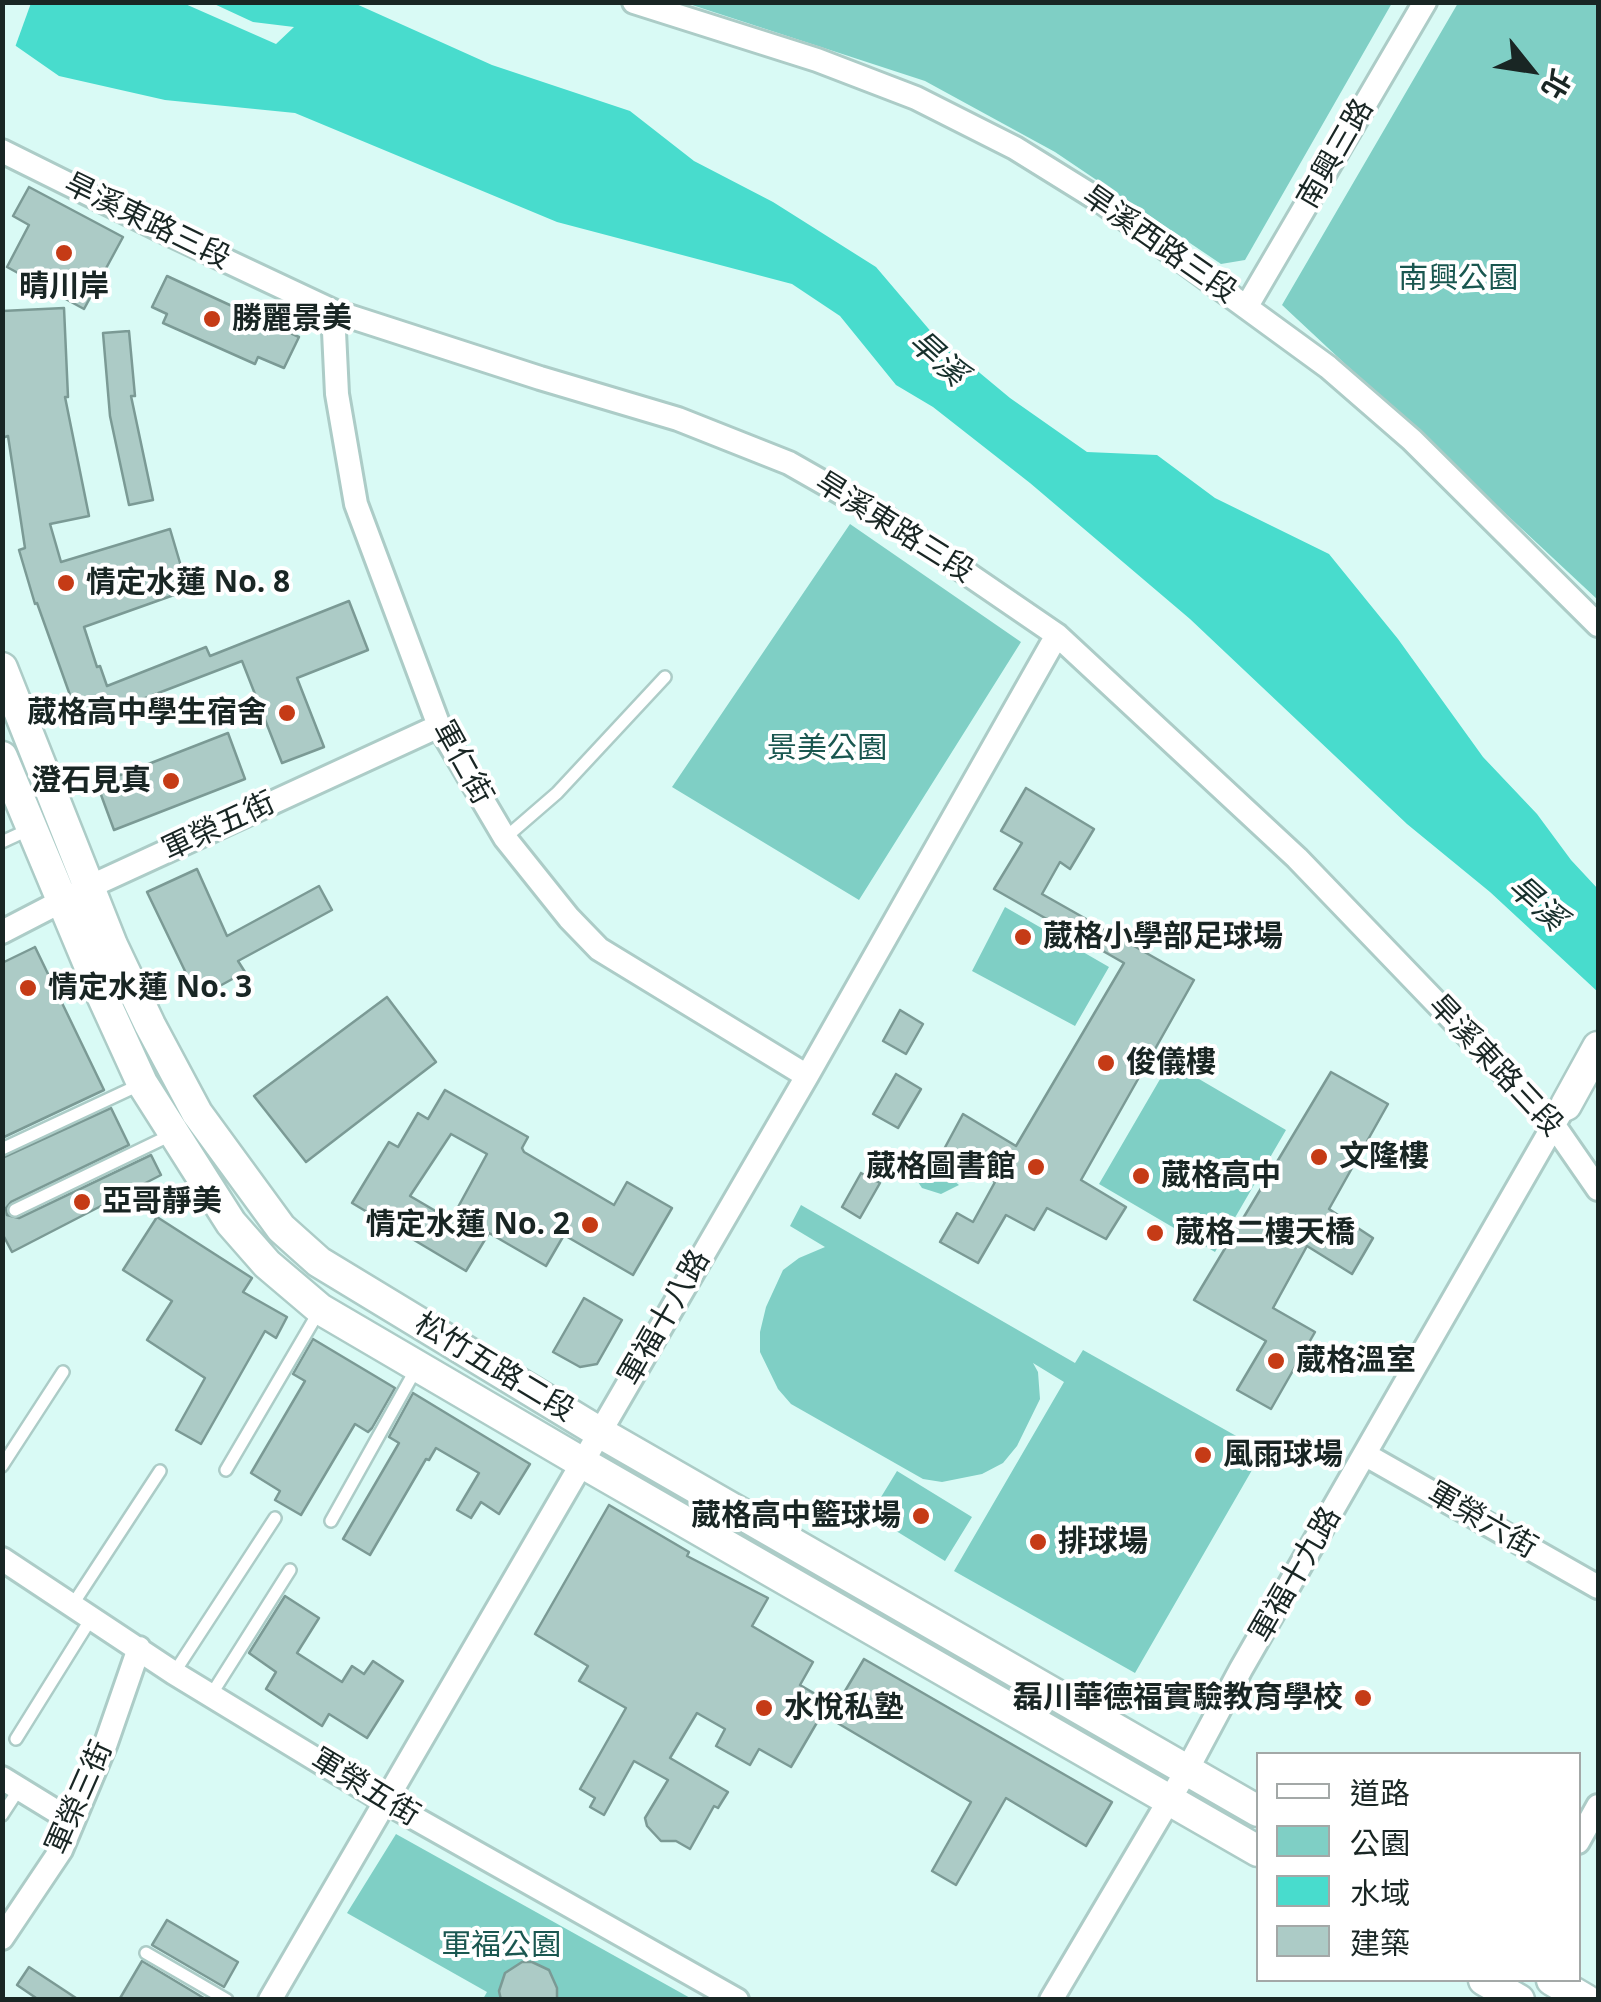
<!DOCTYPE html>
<html>
<head>
<meta charset="utf-8">
<style>
  body { margin:0 }
  #map { position:relative; width:1601px; height:2002px; overflow:hidden; background:#d9faf5; font-family:"Open Sans","Noto Sans TC",sans-serif }
  canvas { display:block }
  .frame { position:absolute; inset:0; border:5px solid #192624; pointer-events:none }
  .legend { position:absolute; left:1256px; top:1752px; width:325px; height:230px; box-sizing:border-box; background:#fff; border:2px solid #a3a8a7; margin:0; padding:12px 18px; list-style:none; font-size:30px; color:#192624 }
  .legend li { display:flex; align-items:center; gap:20px; height:50px }
  .legend b { width:50px; border:2px solid #a3a8a7 }
  .north { position:absolute; left:1481px; top:20px; width:100px; height:100px; -webkit-text-stroke:8px #fff; paint-order:stroke; rotate:120deg; font-size:28px; font-weight:700; line-height:40px; text-align:center; color:#192624 }
  .north::after { content:''; display:block; margin:auto; width:35px; height:45px; background:#192624; clip-path:polygon(50% 0,100% 100%,50% 72%,0 100%) }
</style>
</head>
<body>
<div id="map">
<canvas width="1601" height="2002"></canvas>
<div class="frame"></div>
<ul class="legend">
<li><b style="height:12px;background:#fff"></b>道路</li>
<li><b style="height:28px;background:#7fcfc5"></b>公園</li>
<li><b style="height:28px;background:#48dccd"></b>水域</li>
<li><b style="height:28px;background:#accbc6"></b>建築</li>
</ul>
<div class="north">北</div>
</div>
<script>
const ctx = document.querySelector('canvas').getContext('2d');
ctx.lineJoin = 'round';
function fill(path, color) {
  ctx.fillStyle = color;
  ctx.fill(path, 'evenodd');
}
function shape(rows) {
  const path = new Path2D();
  for (const r of rows) {
    path.moveTo(r[0], r[1]);
    for (let i = 2; i < r.length; i += 2) path.lineTo(r[i], r[i + 1]);
  }
  return path;
}
function strokePath(path, color, width, dash) {
  ctx.strokeStyle = color;
  ctx.lineWidth = width;
  ctx.lineCap = dash ? 'butt' : 'round';
  ctx.setLineDash(dash || []);
  ctx.stroke(path);
}
function drawText(font, color, halo, rows, align = 'center') {
  ctx.font = font + ' "Open Sans","Noto Sans TC",sans-serif';
  ctx.lineWidth = 8;
  ctx.setLineDash([]);
  ctx.textBaseline = 'middle';
  ctx.strokeStyle = halo;
  ctx.fillStyle = color;
  for (const [text, x, y, turn = 0] of rows) {
    ctx.save();
    ctx.translate(x, y);
    ctx.rotate((+turn || 0) * Math.PI / 180);
    ctx.textAlign = isNaN(turn) ? turn : align;
    if (halo) ctx.strokeText(text, 0, 0);
    ctx.fillText(text, 0, 0);
    ctx.restore();
  }
}
fill(shape([
  [686,3,1392,3,1245,260,1221,264,1055,152,925,81],
  [1458,3,1598,3,1598,600,1282,305],
  [850,524,1021,642,859,900,672,787],
  [1005,907,1109,967,1075,1026,972,971],
  [1170,1062,1286,1130,1215,1252,1099,1184],
  [928,1165,953,1180,959,1185,941,1194,922,1188,916,1179],
  [801,1205,1075,1363,1083,1350,1263,1451,1135,1673,954,1571,1064,1382,1033,1363,1038,1372,1040,1399,1017,1446,1003,1463,982,1474,942,1482,923,1479,791,1404,778,1389,760,1352,760,1332,766,1307,783,1270,799,1258,825,1247,790,1226],
  [897,1471,972,1517,945,1561,870,1515],
  [396,1834,692,1999,483,1999,487,1992,347,1913]
]), '#7fcfc5');
fill(shape([
  [3,3,183,3,276,44,294,27,253,22,212,3,354,3,492,65,630,111,694,161,773,202,876,267,933,334,1010,398,1087,452,1157,455,1215,498,1329,554,1398,639,1483,757,1537,814,1571,860,1598,889,1598,992,1490,892,1407,824,1190,619,1030,483,933,407,896,385,840,316,792,284,557,222,295,113,165,100,59,76,3,37]
]), '#48dccd');
fill(shape([
  [3,2,31,3,14,50,2,43]
]), '#d9faf5');
const building = shape([
  [29,187,123,237,84,309,7,267,29,225,13,216,29,187],
  [167,276,299,337,284,368,258,357,255,364,163,323,167,314,152,307,167,276],
  [64,308,68,397,65,397,89,516,50,524,61,562,170,529,188,590,84,627,97,667,100,666,107,686,206,647,210,656,349,601,368,650,297,678,324,747,282,763,242,661,80,723,37,603,35,604,19,550,25,548,8,436,2,438,2,311,64,308],
  [129,331,135,396,131,396,153,500,129,505,110,416,103,333,129,331],
  [228,733,245,779,114,830,97,784,228,733],
  [1026,788,1094,829,1070,869,1060,862,1042,894,1194,980,1081,1180,1126,1207,1106,1239,1047,1208,1034,1230,1006,1215,978,1263,940,1242,957,1213,973,1222,995,1182,942,1153,963,1114,1016,1146,1124,963,994,889,1022,843,1001,831,1026,788],
  [197,869,227,936,319,886,332,910,238,961,245,972,198,998,147,892,197,869],
  [35,947,104,1090,2,1138,2,963,35,947],
  [387,997,436,1062,306,1162,254,1096,387,997],
  [900,1010,923,1024,906,1054,883,1041,900,1010],
  [1331,1072,1388,1104,1329,1209,1373,1238,1352,1274,1307,1246,1273,1308,1315,1332,1271,1409,1237,1390,1266,1341,1194,1300,1331,1072],
  [896,1074,921,1089,898,1128,873,1114,896,1074],
  [445,1090,528,1137,522,1148,524,1152,614,1205,627,1182,672,1208,633,1275,564,1235,546,1266,489,1233,466,1271,352,1203,389,1142,398,1147,418,1113,428,1119,445,1090],
  [451,1134,487,1154,451,1220,410,1196,451,1134],
  [111,1108,129,1145,11,1202,6,1208,7,1215,19,1218,151,1155,161,1175,12,1252,2,1233,2,1158,111,1108],
  [861,1173,880,1183,860,1218,842,1207,861,1173],
  [157,1217,252,1278,243,1292,287,1317,276,1338,265,1331,201,1444,176,1430,205,1378,147,1340,172,1301,123,1270,157,1217],
  [584,1298,622,1320,597,1364,580,1367,553,1352,584,1298],
  [313,1339,395,1388,372,1428,368,1432,355,1424,301,1515,275,1500,280,1491,251,1473,305,1381,293,1374,313,1339],
  [413,1393,530,1464,499,1514,481,1502,471,1518,457,1510,479,1473,436,1448,429,1460,426,1459,370,1555,343,1539,399,1443,389,1437,413,1393],
  [609,1505,689,1552,687,1556,768,1598,752,1626,813,1662,800,1685,829,1702,791,1767,759,1749,750,1765,716,1746,725,1729,697,1713,670,1758,728,1792,718,1808,714,1806,690,1849,676,1841,661,1841,647,1826,645,1818,668,1780,634,1761,604,1815,590,1807,595,1798,580,1789,626,1708,579,1681,588,1666,535,1634,609,1505],
  [285,1596,319,1618,297,1653,342,1682,352,1666,364,1674,373,1661,403,1681,367,1738,329,1714,322,1726,266,1689,276,1672,249,1653,285,1596],
  [864,1659,1112,1802,1086,1846,1006,1798,956,1885,932,1871,971,1802,829,1718,864,1659],
  [167,1920,238,1962,224,1987,152,1945,167,1920],
  [142,1961,207,2000,119,2000,142,1961],
  [522,1962,532,1962,549,1970,557,1988,557,2000,501,2000,499,1991,505,1973,522,1962],
  [29,1967,79,2000,39,2000,17,1985,29,1967]
]);
fill(building, '#accbc6');
strokePath(building, '#7b9a95', 2.5);
const service = shape([
  [505,838,557,793,665,677],
  [2,842,30,829],
  [2,1149,139,1085],
  [15,1210,173,1134],
  [2,1466,63,1372],
  [226,1470,318,1313],
  [331,1521,416,1369],
  [73,1604,160,1471],
  [174,1673,275,1518],
  [211,1695,290,1570],
  [16,1739,92,1617],
  [2,1815,19,1789],
  [146,1953,227,2000]
]);
const minor = shape([
  [634,2,817,60,916,98,1015,148,1102,202,1328,367,1412,440,1598,625],
  [2,151,159,229,333,311,540,378,678,419,789,463,889,520,1057,635,1297,858,1553,1124,1598,1189],
  [1247,306,1425,2],
  [333,311,337,394,356,504,439,726,505,838,569,918,599,949,807,1076],
  [2,932,89,887,439,726],
  [1366,1455,1598,1587],
  [2,1559,174,1673,386,1802,737,2000],
  [2,1778,72,1821],
  [1578,1842,1598,1806],
  [2,1938,61,1850,106,1743,139,1648],
  [270,2000,807,1076,1057,635],
  [1051,2000,1187,1770,1241,1669,1560,1114]
]);
const tertiary = shape([
  [2,668,112,945,150,1025,197,1113,281,1228,319,1262,599,1432,1258,1811],
  [2,757,100,991,142,1083,231,1223,267,1264,320,1309,581,1462,1258,1851],
  [1566,1105,1598,1047],
  [1484,1980,1519,2000],
  [1552,1980,1586,2000]
]);
strokePath(service, '#acccc7', 16);
strokePath(minor, '#acccc7', 28);
strokePath(tertiary, '#acccc7', 35);
strokePath(service, '#fff', 11);
strokePath(minor, '#fff', 22);
strokePath(tertiary, '#fff', 30);
for (const [x, y, r, color] of [
  [64,253,10,"#c53b16"],
  [212,319,10,"#c53b16"],
  [66,583,10,"#c53b16"],
  [287,713,10,"#c53b16"],
  [171,781,10,"#c53b16"],
  [1023,937,10,"#c53b16"],
  [28,988,10,"#c53b16"],
  [1106,1063,10,"#c53b16"],
  [1319,1157,10,"#c53b16"],
  [1036,1167,10,"#c53b16"],
  [1141,1176,10,"#c53b16"],
  [82,1202,10,"#c53b16"],
  [590,1225,10,"#c53b16"],
  [1155,1233,10,"#c53b16"],
  [1276,1361,10,"#c53b16"],
  [1203,1455,10,"#c53b16"],
  [921,1516,10,"#c53b16"],
  [1038,1542,10,"#c53b16"],
  [1363,1698,10,"#c53b16"],
  [764,1708,10,"#c53b16"]
]) {
  const dot = new Path2D();
  dot.arc(x, y, r, 0, 2 * Math.PI);
  ctx.fillStyle = color;
  ctx.fill(dot);
  strokePath(dot, '#fff', 4);
}
drawText('30px', '#192624', '#fff', [
  ["南興三路",1336,154,-60],
  ["旱溪東路三段",147,222,26],
  ["旱溪西路三段",1159,245,35],
  ["旱溪東路三段",894,528,32],
  ["軍仁街",462,763,61],
  ["軍榮五街",219,827,-25],
  ["旱溪東路三段",1495,1066,47],
  ["軍福十八路",665,1318,-60],
  ["松竹五路二段",494,1368,31],
  ["軍榮六街",1482,1521,30],
  ["軍福十九路",1296,1575,-60],
  ["軍榮五街",365,1788,31],
  ["軍榮三街",80,1798,-66]
]);
drawText('30px', '#1a5750', '#fff', [
  ["南興公園",1458,279],
  ["景美公園",827,749],
  ["軍福公園",501,1946]
]);
drawText('bold 30px', '#192624', '#fff', [
  ["晴川岸",64,287,"center"],
  ["勝麗景美",232,319],
  ["情定水蓮 No. 8",86,583],
  ["葳格高中學生宿舍",267,713,"right"],
  ["澄石見真",151,781,"right"],
  ["葳格小學部足球場",1043,937],
  ["情定水蓮 No. 3",48,988],
  ["俊儀樓",1126,1063],
  ["文隆樓",1339,1157],
  ["葳格圖書館",1016,1167,"right"],
  ["葳格高中",1161,1176],
  ["亞哥靜美",102,1202],
  ["情定水蓮 No. 2",570,1225,"right"],
  ["葳格二樓天橋",1175,1233],
  ["葳格溫室",1296,1361],
  ["風雨球場",1223,1455],
  ["葳格高中籃球場",901,1516,"right"],
  ["排球場",1058,1542],
  ["磊川華德福實驗教育學校",1343,1698,"right"],
  ["水悅私塾",784,1708]
], 'left');
drawText('italic 32px', '#17302c', '#fff', [
  ["旱溪",937,359,42],
  ["旱溪",1536,904,42]
]);
</script>
</body>
</html>
